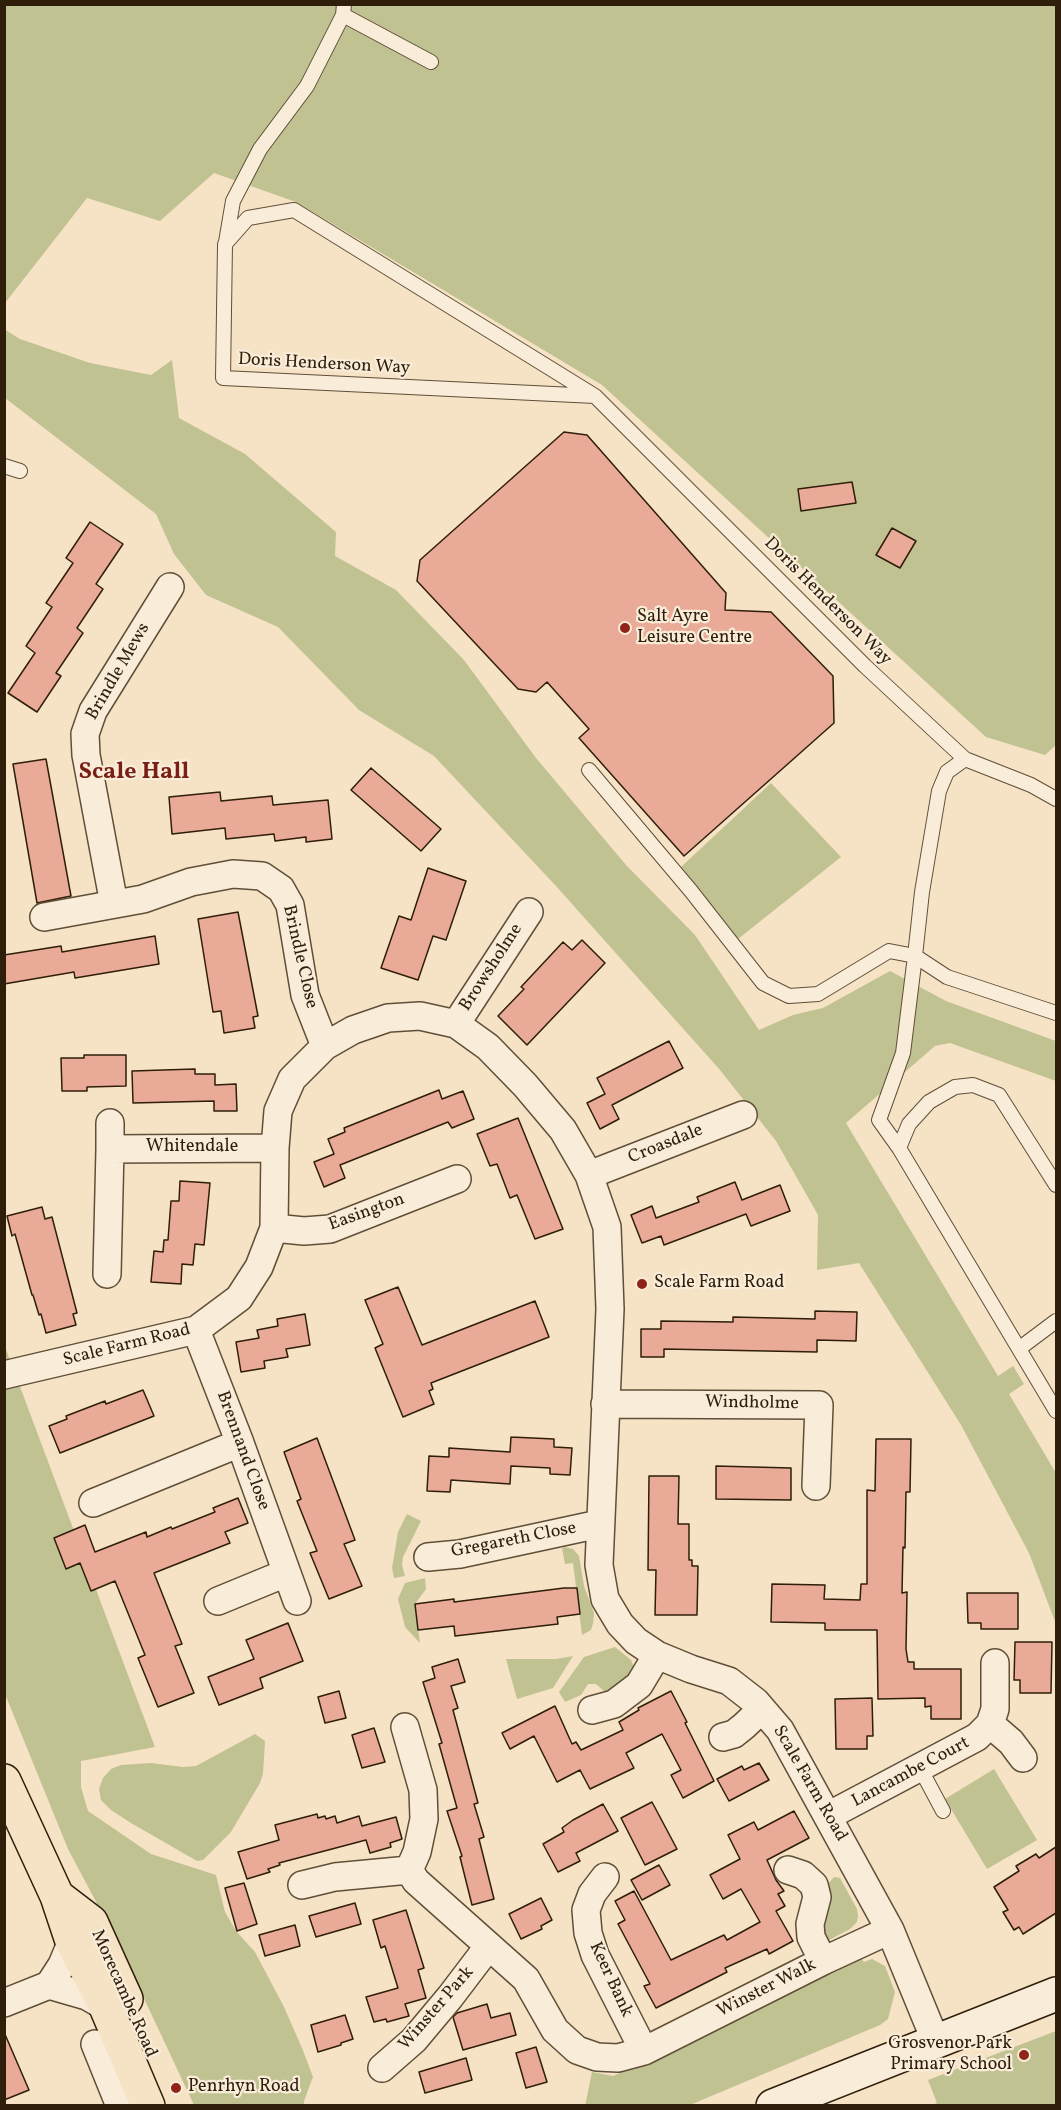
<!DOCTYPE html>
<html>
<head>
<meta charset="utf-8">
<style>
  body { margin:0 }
  #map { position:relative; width:1061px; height:2110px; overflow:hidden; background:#f6e2c4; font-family:Vollkorn,serif }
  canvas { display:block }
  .frame { position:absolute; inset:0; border:6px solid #2e1e0a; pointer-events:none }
</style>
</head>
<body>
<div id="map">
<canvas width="1061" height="2110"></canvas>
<div class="frame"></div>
</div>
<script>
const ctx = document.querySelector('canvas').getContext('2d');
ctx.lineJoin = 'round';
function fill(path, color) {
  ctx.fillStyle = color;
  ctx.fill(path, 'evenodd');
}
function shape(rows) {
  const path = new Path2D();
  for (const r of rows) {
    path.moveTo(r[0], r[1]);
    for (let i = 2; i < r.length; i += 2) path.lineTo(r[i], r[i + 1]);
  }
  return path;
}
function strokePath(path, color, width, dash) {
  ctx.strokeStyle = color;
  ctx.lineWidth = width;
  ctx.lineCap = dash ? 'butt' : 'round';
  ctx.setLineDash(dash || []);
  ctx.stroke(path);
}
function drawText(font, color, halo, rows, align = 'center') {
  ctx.font = font + ' Vollkorn,serif';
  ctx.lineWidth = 4.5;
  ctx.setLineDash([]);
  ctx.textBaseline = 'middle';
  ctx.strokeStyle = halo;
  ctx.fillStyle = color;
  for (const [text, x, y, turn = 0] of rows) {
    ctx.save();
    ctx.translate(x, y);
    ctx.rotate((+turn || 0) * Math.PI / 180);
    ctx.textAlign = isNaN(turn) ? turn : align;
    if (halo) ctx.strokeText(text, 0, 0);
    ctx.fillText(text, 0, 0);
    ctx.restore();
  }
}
fill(shape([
  [4,5,1056,5,1056,745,1045,755,986,737,602,385,296,202,214,173,160,221,87,198,5,303],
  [4,329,20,339,90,363,151,375,172,360,179,418,245,454,336,532,335,556,396,590,464,660,536,758,626,865,695,935,759,1030,793,1015,823,1008,890,971,946,1001,1056,1041,1056,1081,950,1043,935,1046,846,1123,998,1376,1013,1366,1024,1384,1009,1394,1056,1473,1056,1624,1029,1553,961,1425,859,1263,817,1270,818,1215,776,1141,720,1070,556,886,434,756,359,710,278,627,206,595,174,554,156,514,5,398],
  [771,783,841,857,738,939,681,867],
  [4,1344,155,1747,81,1761,81,1787,88,1811,151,1854,216,1875,225,1912,236,1931,255,1952,284,2007,302,2048,313,2077,304,2101,304,2105,194,2105,118,1943,68,1849,5,1694],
  [407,1514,421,1521,403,1557,402,1565,405,1576,394,1578,392,1568,398,1532],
  [565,1547,573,1549,579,1556,584,1586,594,1613,593,1623,591,1630,582,1635,573,1563,565,1564,562,1548],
  [425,1578,426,1589,415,1604,420,1643,405,1627,398,1599,405,1583],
  [615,1647,631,1660,634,1668,632,1676,613,1692,605,1692,596,1684,588,1684,581,1695,565,1702,559,1692,584,1657],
  [573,1656,553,1688,517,1699,506,1659,556,1659],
  [255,1734,265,1741,263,1774,260,1783,231,1832,203,1860,197,1861,131,1823,111,1810,101,1800,99,1789,103,1778,111,1769,121,1765,151,1763,183,1767,196,1766],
  [994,1769,1037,1840,987,1869,945,1799],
  [834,1877,840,1878,857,1909,858,1916,857,1922,850,1929,829,1940,824,1938,820,1924,826,1886],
  [859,1956,864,1962,872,1959,885,1966,895,1992,888,2019,880,2025,690,2105,585,2106,592,2072,613,2076,644,2063],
  [1056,2031,1056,2105,932,2105,937,2103,928,2080]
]), '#c1c291');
const building = shape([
  [564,432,587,435,726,593,725,610,771,612,833,676,834,723,684,856,579,738,589,729,547,682,536,692,518,689,417,581,420,560,564,432],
  [852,482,856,503,801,511,798,489,852,482],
  [90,522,123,544,96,584,103,589,77,628,83,633,56,673,61,676,37,712,8,693,35,653,26,646,52,607,46,603,73,563,66,558,90,522],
  [892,528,916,541,900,568,876,555,892,528],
  [46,759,71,896,37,903,13,764,46,759],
  [371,768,441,829,421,851,351,790,371,768],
  [220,792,221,801,272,796,273,805,328,800,332,839,306,842,306,837,275,841,274,834,226,839,225,828,172,834,169,797,220,792],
  [428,868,466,881,446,940,433,936,418,980,381,968,399,916,411,920,428,868],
  [238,912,258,1016,253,1017,255,1028,224,1033,221,1011,213,1012,198,919,238,912],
  [155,936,159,964,75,978,74,972,4,984,4,955,61,946,62,952,155,936],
  [582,940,605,963,527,1045,498,1016,524,989,521,987,563,942,572,950,582,940],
  [669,1041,683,1068,612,1105,619,1119,600,1129,587,1103,605,1094,597,1078,669,1041],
  [84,1055,126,1055,126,1086,87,1087,87,1091,62,1091,61,1058,84,1058,84,1055],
  [195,1069,195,1074,215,1074,215,1085,236,1084,237,1111,214,1111,214,1101,133,1103,132,1071,195,1069],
  [439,1090,442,1099,463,1091,474,1119,452,1128,448,1122,340,1165,345,1178,324,1187,314,1162,334,1154,328,1139,345,1132,344,1128,439,1090],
  [518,1118,563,1229,535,1239,517,1195,510,1198,497,1164,490,1166,477,1134,518,1118],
  [180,1181,210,1183,204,1245,195,1244,193,1265,182,1264,181,1284,151,1282,154,1251,163,1252,164,1240,168,1240,171,1201,179,1201,180,1181],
  [735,1182,742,1200,780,1185,790,1211,751,1226,746,1214,664,1245,661,1236,642,1243,631,1215,652,1206,656,1218,699,1202,697,1197,735,1182],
  [42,1207,45,1219,52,1217,77,1313,73,1314,76,1325,46,1333,41,1314,39,1315,33,1295,32,1295,15,1234,12,1236,7,1216,42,1207],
  [398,1287,422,1345,535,1301,549,1337,431,1383,433,1389,429,1391,434,1404,403,1417,375,1348,383,1344,365,1300,398,1287],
  [815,1311,857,1312,856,1341,817,1340,817,1352,664,1349,664,1357,641,1357,641,1329,661,1329,661,1321,733,1322,733,1317,815,1319,815,1311],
  [305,1314,310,1345,286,1349,288,1357,264,1361,265,1368,241,1372,236,1342,259,1338,257,1330,278,1326,277,1319,305,1314],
  [143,1390,154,1416,60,1453,49,1426,67,1419,66,1416,105,1401,106,1404,143,1390],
  [511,1437,554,1439,554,1447,572,1448,570,1475,550,1474,550,1468,511,1466,510,1484,451,1480,450,1492,427,1491,429,1456,449,1457,449,1448,510,1452,511,1437],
  [317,1438,355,1540,344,1544,362,1586,329,1599,310,1553,317,1551,297,1501,301,1499,284,1452,317,1438],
  [876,1439,911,1439,910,1492,906,1492,905,1548,903,1547,902,1593,907,1592,906,1649,908,1662,914,1662,914,1669,961,1669,961,1719,931,1719,931,1706,925,1707,925,1698,878,1699,877,1630,825,1630,825,1623,771,1622,772,1584,825,1585,824,1599,860,1600,861,1584,867,1584,867,1490,875,1491,876,1439],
  [716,1466,791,1468,791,1500,716,1499,716,1466],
  [649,1476,679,1476,678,1524,689,1524,689,1560,692,1560,692,1566,698,1566,697,1615,655,1615,656,1570,648,1570,649,1476],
  [238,1498,248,1523,225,1532,230,1543,154,1573,182,1644,175,1646,194,1693,158,1707,138,1658,145,1655,115,1581,91,1591,80,1563,66,1569,54,1538,85,1525,95,1552,146,1532,147,1537,171,1527,172,1529,215,1512,213,1508,238,1498],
  [564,1588,577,1588,580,1614,557,1617,558,1624,455,1636,454,1626,418,1630,415,1604,454,1599,454,1602,564,1588],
  [967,1593,1018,1593,1018,1629,981,1629,981,1623,968,1623,967,1593],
  [288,1623,303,1661,260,1678,263,1688,219,1705,208,1677,254,1659,246,1640,288,1623],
  [1015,1642,1052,1642,1051,1693,1020,1693,1020,1680,1014,1680,1015,1642],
  [458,1659,465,1682,451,1686,458,1708,453,1710,478,1803,474,1804,484,1837,479,1839,494,1899,472,1905,460,1857,462,1856,447,1811,457,1808,439,1744,442,1743,423,1682,435,1678,432,1667,458,1659],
  [339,1691,346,1718,325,1723,318,1697,339,1691],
  [671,1691,687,1722,685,1723,714,1781,683,1798,671,1775,681,1770,662,1734,626,1753,634,1768,590,1789,580,1770,557,1782,534,1736,510,1749,502,1733,555,1706,572,1744,576,1742,581,1750,623,1730,619,1722,639,1710,638,1708,671,1691],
  [872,1698,873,1736,867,1736,867,1749,836,1749,835,1699,872,1698],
  [374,1728,385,1762,362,1768,352,1735,374,1728],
  [759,1763,769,1780,729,1801,717,1779,742,1766,744,1770,759,1763],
  [652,1802,677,1849,645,1865,621,1818,652,1802],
  [603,1804,618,1831,576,1853,580,1861,558,1872,543,1844,564,1832,562,1828,573,1820,603,1804],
  [794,1811,809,1838,767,1860,776,1880,784,1891,778,1894,785,1906,776,1911,793,1941,769,1954,767,1949,725,1968,727,1972,656,2008,644,1986,650,1984,618,1924,625,1920,615,1901,634,1891,671,1960,724,1935,727,1940,760,1922,741,1889,723,1899,710,1875,740,1859,728,1835,754,1822,758,1830,794,1811],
  [317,1814,318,1818,325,1816,326,1819,335,1816,337,1823,359,1816,362,1826,396,1817,402,1839,390,1843,391,1847,370,1853,366,1840,279,1863,280,1865,268,1869,270,1872,247,1879,238,1852,279,1840,275,1825,317,1814],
  [1056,1847,1056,1913,1023,1934,1019,1927,1014,1930,1003,1912,1008,1910,994,1887,1019,1871,1016,1866,1036,1854,1039,1858,1056,1847],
  [659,1865,670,1885,642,1900,631,1880,659,1865],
  [244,1883,257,1924,237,1931,225,1888,244,1883],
  [541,1898,552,1920,541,1926,542,1929,521,1939,509,1914,541,1898],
  [355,1903,361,1924,316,1937,309,1916,355,1903],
  [406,1910,424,1968,418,1970,426,1998,405,2004,409,2016,387,2022,386,2019,374,2022,366,1997,398,1988,385,1946,381,1948,373,1920,406,1910],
  [295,1925,300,1946,265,1956,259,1935,295,1925],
  [487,2004,491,2018,510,2013,516,2035,463,2050,453,2017,457,2013,487,2004],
  [345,2015,353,2039,341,2043,341,2045,318,2052,311,2025,345,2015],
  [4,2032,29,2090,4,2100,4,2032],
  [536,2047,547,2082,526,2088,516,2053,536,2047],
  [466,2058,472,2080,425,2093,419,2072,466,2058]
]);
fill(building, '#e9aa97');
strokePath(building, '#2e1e0a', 1.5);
const lane = shape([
  [343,15,431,62],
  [226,242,233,201,260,149,307,86,343,15,344,4],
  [595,396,294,210,248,218,225,244,223,378,595,396,865,666,965,759,1031,785,1056,799],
  [4,466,20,471],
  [965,759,947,772,939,791,922,892,915,956,947,977,1056,1013],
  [589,770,691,891,763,983,789,996,818,994,889,951,915,956,903,1053,879,1120,899,1148,1056,1411],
  [899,1148,909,1124,929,1102,955,1087,973,1085,999,1095,1056,1185],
  [1020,1348,1056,1321],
  [920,1768,943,1811]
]);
const street = shape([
  [114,904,86,755,85,734,93,711,170,587],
  [44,917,143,899,191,882,233,874,262,876,281,889,290,905,305,995,325,1046],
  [456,1024,529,912],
  [110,1123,110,1149],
  [589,1175,743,1115],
  [274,1228,304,1231,330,1229,457,1179],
  [107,1274,110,1149,275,1148],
  [196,1330,240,1443,297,1601],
  [4,1375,196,1330,239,1298,259,1267,274,1228,275,1148,278,1111,292,1079,325,1046,353,1030,388,1018,420,1016,456,1024,488,1047,525,1085,563,1130,589,1175,607,1227,610,1309,599,1565,605,1599,620,1624,636,1641,657,1655,691,1669,729,1681,756,1702,780,1730,890,1930,936,2042],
  [605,1404,819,1405,816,1486],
  [93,1503,240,1443],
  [428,1557,460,1554,599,1524],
  [218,1601,286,1573],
  [592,1710,614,1704,639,1685,657,1655],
  [990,1724,1011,1742,1023,1758],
  [405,1727,423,1790,424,1819,417,1852,409,1870,416,1881,526,1979,555,2030,577,2050,597,2057,618,2058,644,2051,823,1961,890,1930],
  [723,1737,734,1734,744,1726,762,1709],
  [828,1816,977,1737,990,1724,995,1709,995,1663],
  [788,1870,803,1875,814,1885,817,1897,810,1924,811,1937,823,1961],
  [605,1877,592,1894,586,1910,588,1933,595,1955,644,2051],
  [302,1885,335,1877,409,1870],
  [49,1985,87,1996,106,2007],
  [4,2003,49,1985,62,1965,72,1941],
  [95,2044,120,2106],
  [382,2068,414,2040,450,1997,488,1947]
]);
const secondary = shape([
  [773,2106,1056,1994]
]);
const primary = shape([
  [4,1781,57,1896,72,1941,106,2007,148,2106],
  [57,1896,91,1922,126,1999]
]);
strokePath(lane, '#604f38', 16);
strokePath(street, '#604f38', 30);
strokePath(secondary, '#2e1e0a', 36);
strokePath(primary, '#2e1e0a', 36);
strokePath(lane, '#f9ecd9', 14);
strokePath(street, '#f9ecd9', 27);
strokePath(secondary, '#f9ecd9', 33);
strokePath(primary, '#f6e2c4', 33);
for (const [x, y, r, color] of [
  [625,628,6,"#8f2418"],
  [642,1284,6,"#8f2418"],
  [1024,2055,6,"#8f2418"],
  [176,2088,6,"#8f2418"]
]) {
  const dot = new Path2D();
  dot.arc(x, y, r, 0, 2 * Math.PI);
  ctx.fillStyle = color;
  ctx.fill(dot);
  strokePath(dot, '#f9ecd9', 2);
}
drawText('18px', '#2e1e0a', '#f9ecd9', [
  ["Doris Henderson Way",324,365,3],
  ["Doris Henderson Way",827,602,45],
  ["Brindle Mews",119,672,-60],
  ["Brindle Close",299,957,77],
  ["Browsholme",492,968,-57],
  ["Croasdale",666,1145,-22],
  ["Whitendale",192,1148],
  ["Easington",367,1213,-20],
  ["Scale Farm Road",127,1346,-14],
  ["Windholme",752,1404,1],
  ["Brennand Close",242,1451,70],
  ["Gregareth Close",514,1541,-11],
  ["Lancambe Court",911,1773,-28],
  ["Scale Farm Road",809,1784,60],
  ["Keer Bank",610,1980,65],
  ["Winster Walk",767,1989,-27],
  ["Morecambe Road",123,1994,66],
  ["Winster Park",437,2009,-49]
]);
drawText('18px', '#2e1e0a', '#f9ecd9', [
  ["Salt Ayre",637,618],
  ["Leisure Centre",637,639],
  ["Scale Farm Road",654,1284],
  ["Grosvenor Park",1012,2045,"right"],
  ["Primary School",1012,2066,"right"],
  ["Penrhyn Road",188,2088]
], 'left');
drawText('bold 24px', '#7a1f14', '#f9ecd9', [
  ["Scale Hall",134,774]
]);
</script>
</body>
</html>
